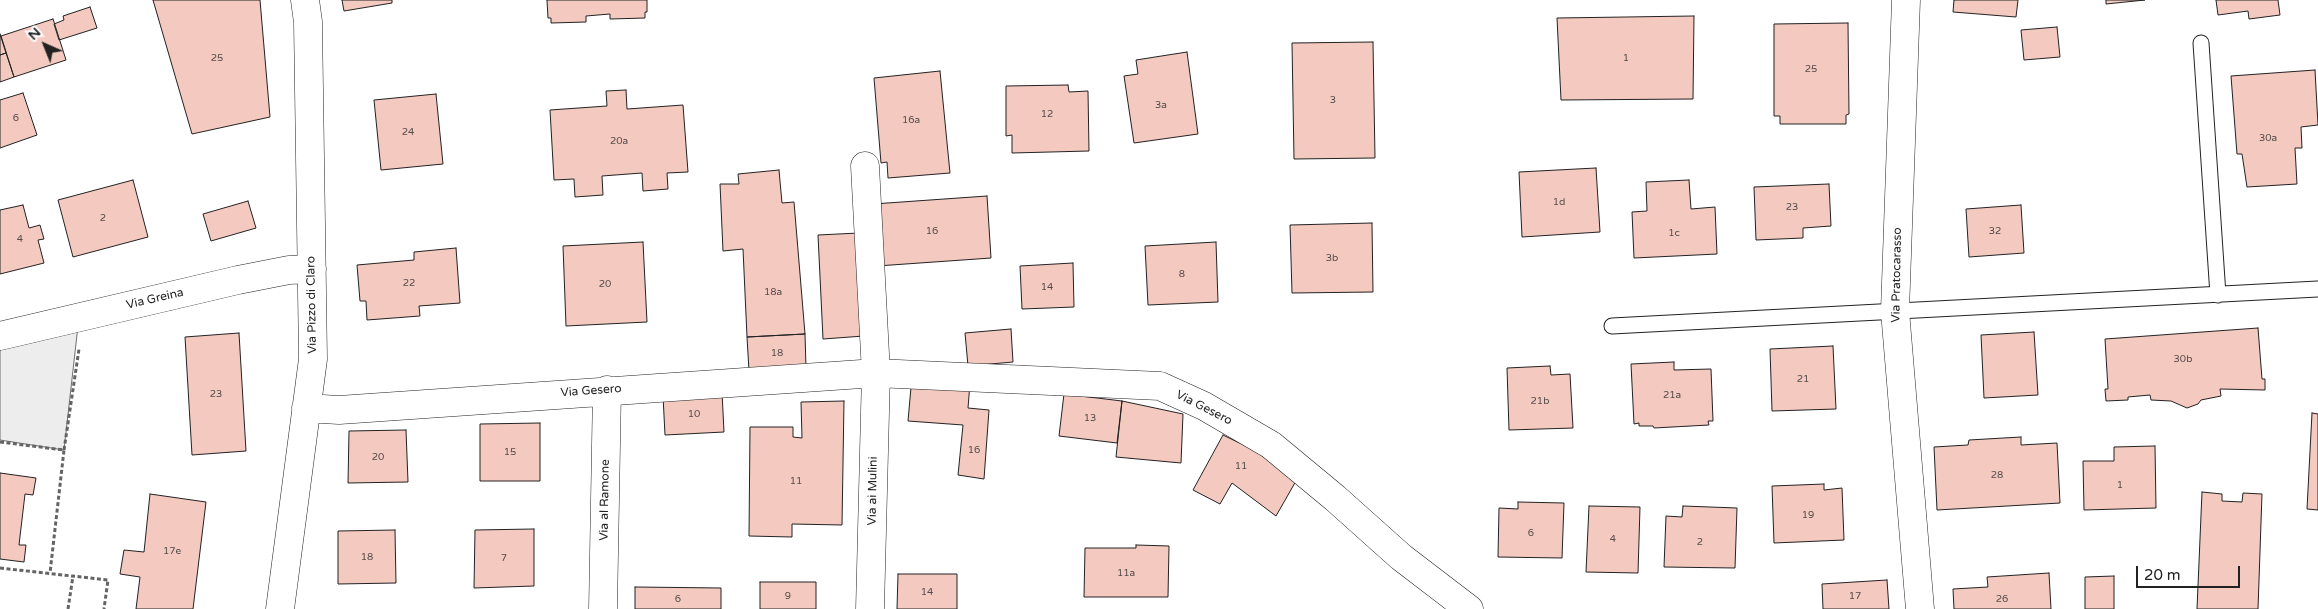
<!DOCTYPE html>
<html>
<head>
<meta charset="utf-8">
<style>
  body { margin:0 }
  #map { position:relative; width:2318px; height:609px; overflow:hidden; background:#fff; font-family:"Varela Round",sans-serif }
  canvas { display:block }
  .north { position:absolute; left:20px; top:20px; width:50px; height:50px; -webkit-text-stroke:4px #fff; paint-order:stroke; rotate:316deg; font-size:14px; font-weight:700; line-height:20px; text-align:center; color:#222 }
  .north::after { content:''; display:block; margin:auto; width:18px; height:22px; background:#222; clip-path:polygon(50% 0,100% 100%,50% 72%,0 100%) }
  .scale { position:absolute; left:2136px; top:566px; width:104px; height:22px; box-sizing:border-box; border:2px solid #222; border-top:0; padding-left:6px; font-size:15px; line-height:18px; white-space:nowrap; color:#222; -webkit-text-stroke:4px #fff; paint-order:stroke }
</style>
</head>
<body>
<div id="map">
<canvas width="2318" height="609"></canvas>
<div class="north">N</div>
<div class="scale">20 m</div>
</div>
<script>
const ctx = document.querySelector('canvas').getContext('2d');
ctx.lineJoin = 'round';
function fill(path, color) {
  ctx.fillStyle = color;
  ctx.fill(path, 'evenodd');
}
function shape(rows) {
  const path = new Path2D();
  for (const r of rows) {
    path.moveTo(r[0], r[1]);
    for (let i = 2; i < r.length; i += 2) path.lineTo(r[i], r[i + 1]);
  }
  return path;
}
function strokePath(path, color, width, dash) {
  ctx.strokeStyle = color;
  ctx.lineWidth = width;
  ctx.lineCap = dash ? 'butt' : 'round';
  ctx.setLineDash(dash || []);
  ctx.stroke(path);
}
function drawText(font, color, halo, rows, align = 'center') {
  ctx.font = font + ' "Varela Round",sans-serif';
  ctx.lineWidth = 4;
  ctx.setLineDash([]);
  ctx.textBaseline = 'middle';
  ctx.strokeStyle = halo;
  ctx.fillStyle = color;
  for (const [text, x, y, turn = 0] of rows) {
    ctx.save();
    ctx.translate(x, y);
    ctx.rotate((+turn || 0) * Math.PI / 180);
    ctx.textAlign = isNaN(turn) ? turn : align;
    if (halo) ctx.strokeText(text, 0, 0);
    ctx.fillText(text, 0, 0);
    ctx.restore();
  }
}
const parking = shape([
  [79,317,64,450,0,440,0,336,79,317]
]);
fill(parking, '#ededed');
strokePath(parking, '#6f6f6f', 1);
const building = shape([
  [153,0,260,0,270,117,192,134,153,0],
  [342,0,392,0,392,3,344,11,342,0],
  [547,0,647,0,647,12,645,12,645,18,610,19,610,14,586,16,586,22,551,23,551,18,548,18,547,0],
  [1954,0,2018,0,2016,17,1953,12,1954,0],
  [2106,0,2145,0,2106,4,2106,0],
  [2216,0,2278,0,2280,15,2249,19,2248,11,2218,15,2216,0],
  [90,7,97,28,59,40,54,24,64,20,63,16,90,7],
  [1694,16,1693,99,1561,100,1557,18,1694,16],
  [53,19,66,60,14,77,1,36,53,19],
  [1848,23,1849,114,1846,115,1846,124,1780,124,1780,116,1774,116,1774,24,1848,23],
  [2057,27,2060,57,2024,60,2021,30,2057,27],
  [0,34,6,53,0,55,0,34],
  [1373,42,1375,158,1294,159,1292,43,1373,42],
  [1187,52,1198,134,1134,143,1124,76,1138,74,1136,60,1187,52],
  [6,53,14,77,0,82,0,55,6,53],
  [2315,70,2318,125,2301,127,2302,148,2295,148,2297,184,2247,187,2242,154,2237,154,2231,76,2315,70],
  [940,71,950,173,888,178,887,162,881,163,874,78,940,71],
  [1068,85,1069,92,1088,91,1089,151,1012,153,1012,135,1006,136,1006,86,1068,85],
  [626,90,627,109,683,105,688,172,667,173,668,189,643,191,642,173,602,176,603,195,575,197,574,179,554,180,550,110,607,106,606,91,626,90],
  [23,93,37,135,0,148,0,100,23,93],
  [436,94,443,164,381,170,374,100,436,94],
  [1596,168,1600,232,1522,237,1519,172,1596,168],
  [779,170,782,203,794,202,805,334,747,337,743,249,723,251,720,184,739,184,738,174,779,170],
  [133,180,148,237,73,257,58,200,133,180],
  [1689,180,1691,209,1715,207,1717,254,1634,258,1632,212,1647,211,1646,182,1689,180],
  [1829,184,1831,226,1803,228,1803,238,1756,240,1754,187,1829,184],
  [987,196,991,258,877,266,873,204,987,196],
  [248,201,256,228,211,241,203,214,248,201],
  [23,205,29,228,40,225,44,239,38,240,44,263,0,274,0,210,23,205],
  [2021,205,2024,253,1969,257,1966,209,2021,205],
  [1372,223,1373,292,1292,293,1290,225,1372,223],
  [859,233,864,336,823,339,818,235,859,233],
  [643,242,647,322,566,326,563,246,643,242],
  [1216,242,1218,302,1148,305,1145,246,1216,242],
  [456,248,460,303,419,306,420,316,367,320,366,301,360,301,357,265,414,260,414,252,456,248],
  [1073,263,1074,307,1022,309,1020,266,1073,263],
  [2258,328,2262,379,2265,379,2265,390,2220,389,2221,396,2201,400,2198,404,2187,408,2171,401,2151,400,2150,395,2128,397,2128,400,2106,401,2105,389,2108,389,2105,339,2258,328],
  [1011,329,1013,362,968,366,965,333,1011,329],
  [2034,332,2038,395,1984,398,1981,335,2034,332],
  [239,333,246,451,192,455,185,337,239,333],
  [805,334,806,368,749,371,747,337,805,334],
  [1833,346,1836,409,1772,411,1770,349,1833,346],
  [1674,362,1674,370,1711,369,1713,421,1708,421,1709,425,1654,428,1653,426,1639,426,1639,423,1634,424,1631,364,1674,362],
  [1550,366,1551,375,1570,374,1573,428,1509,430,1507,368,1550,366],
  [912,376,970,383,968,408,989,410,984,479,958,475,963,425,908,421,912,376],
  [722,392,724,432,665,435,663,396,722,392],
  [1064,394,1122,401,1117,443,1059,436,1064,394],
  [844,401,842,525,792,524,792,537,749,536,750,427,793,427,793,437,802,438,801,402,844,401],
  [1122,401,1183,414,1181,463,1116,457,1122,401],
  [2312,413,2318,414,2318,510,2307,509,2312,413],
  [540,423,540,481,480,481,480,424,540,423],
  [406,430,408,482,348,483,349,431,406,430],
  [1223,435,1256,451,1296,481,1276,516,1232,483,1220,504,1193,490,1223,435],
  [2021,437,2021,445,2057,443,2060,503,1937,510,1934,447,1968,445,1969,440,2021,437],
  [2155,446,2156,508,2084,510,2083,461,2114,461,2114,447,2155,446],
  [0,473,36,478,33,495,25,494,19,545,26,545,24,562,0,559,0,473],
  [1824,484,1824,490,1842,488,1844,540,1774,543,1772,486,1824,484],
  [2202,492,2222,494,2222,501,2242,502,2243,493,2262,494,2258,609,2197,609,2202,492],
  [150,494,206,502,193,609,136,609,140,577,120,574,124,550,144,552,150,494],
  [1518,502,1564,503,1562,558,1498,557,1499,508,1518,509,1518,502],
  [1589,506,1640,507,1638,573,1586,572,1589,506],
  [1683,506,1737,508,1735,568,1664,567,1666,516,1682,517,1683,506],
  [534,529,534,586,474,588,475,530,534,529],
  [395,530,396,583,338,584,338,531,395,530],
  [1136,545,1169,546,1168,597,1084,597,1085,548,1136,548,1136,545],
  [2049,573,2051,609,1954,609,1953,589,1988,587,1987,577,2049,573],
  [898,574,957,574,957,609,897,609,898,574],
  [2114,576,2114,609,2085,609,2085,577,2114,576],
  [1887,580,1889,609,1823,609,1822,584,1887,580],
  [760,582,816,582,816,609,760,609,760,582],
  [635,587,721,588,721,609,635,609,635,587]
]);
fill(building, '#f3c9c0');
strokePath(building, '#222', 1);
const lane = shape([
  [2201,43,2218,295],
  [1612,326,2318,289]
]);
const street = shape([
  [1906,0,1895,311,1920,609],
  [865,166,876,373,870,609],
  [0,336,238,280,289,270,312,269],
  [306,408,339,410,876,373,1160,386,1204,406,1271,445,1335,498,1401,557,1469,609],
  [280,609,313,359,308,22,305,0],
  [603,609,607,390]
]);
strokePath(lane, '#222', 17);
strokePath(street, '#222', 29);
strokePath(shape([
  [0,442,64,450,50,573],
  [64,450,79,349],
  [0,568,108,580,104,609],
  [68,609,73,576]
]), '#646464', 3, [4, 2.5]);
strokePath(lane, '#fff', 15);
strokePath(street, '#fff', 28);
drawText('10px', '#564c4a', null, [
  ["25",217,58],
  ["1",1626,58],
  ["25",1811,69],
  ["3",1333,100],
  ["3a",1161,105],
  ["12",1047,114],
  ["6",16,118],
  ["16a",911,120],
  ["24",408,132],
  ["30a",2268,138],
  ["20a",619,141],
  ["1d",1559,202],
  ["23",1792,207],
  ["2",103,218],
  ["16",932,231],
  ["32",1995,231],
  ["1c",1674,233],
  ["4",20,239],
  ["3b",1332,258],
  ["8",1182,274],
  ["22",409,283],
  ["20",605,284],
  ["14",1047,287],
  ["18a",773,292],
  ["18",777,353],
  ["30b",2183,359],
  ["21",1803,379],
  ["23",216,394],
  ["21a",1672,395],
  ["21b",1540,401],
  ["10",694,414],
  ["13",1090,418],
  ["16",974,450],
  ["15",510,452],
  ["20",378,457],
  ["11",1241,466],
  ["28",1997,475],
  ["11",796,481],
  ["1",2120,485],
  ["19",1808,515],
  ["6",1531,533],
  ["4",1613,539],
  ["2",1700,542],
  ["17e",172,551],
  ["18",367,557],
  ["7",504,558],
  ["11a",1126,573],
  ["14",927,592],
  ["9",788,596],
  ["17",1855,596],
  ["6",678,599],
  ["26",2002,599]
]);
drawText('12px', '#222', '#fff', [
  ["Via Pratocarasso",1897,275,-89],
  ["Via Greina",155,299,-13],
  ["Via Pizzo di Claro",312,305,-91],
  ["Via Gesero",591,391,-4],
  ["Via Gesero",1204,408,27],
  ["Via ai Mulini",873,491,-89],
  ["Via al Ramone",605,500,-89]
]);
</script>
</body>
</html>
